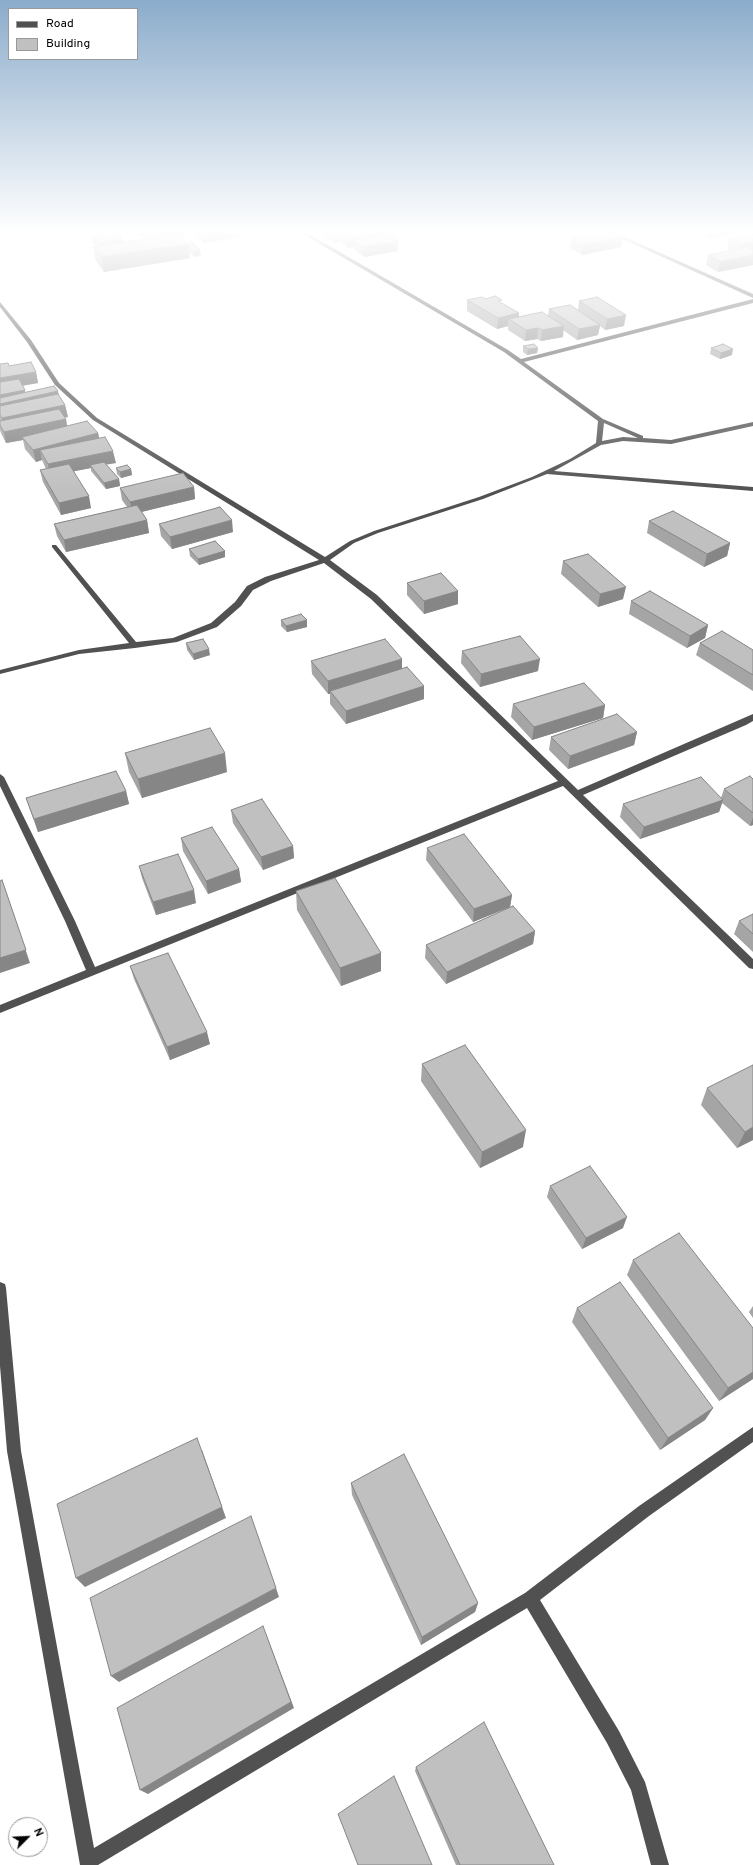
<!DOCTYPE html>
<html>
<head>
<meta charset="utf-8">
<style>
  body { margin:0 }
  #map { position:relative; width:753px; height:1865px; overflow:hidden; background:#fff; font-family:Overpass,sans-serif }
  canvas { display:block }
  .legend { position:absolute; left:8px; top:8px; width:130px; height:52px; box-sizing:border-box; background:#fff; border:1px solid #999; margin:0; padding:5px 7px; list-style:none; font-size:12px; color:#000 }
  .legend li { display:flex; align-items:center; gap:8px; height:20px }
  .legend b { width:20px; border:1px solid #999 }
  .north { position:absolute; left:8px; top:1817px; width:40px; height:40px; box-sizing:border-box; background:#fff; border:1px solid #999; border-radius:50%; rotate:66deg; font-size:11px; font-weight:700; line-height:16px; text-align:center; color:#000 }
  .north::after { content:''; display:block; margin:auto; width:14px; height:18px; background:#000; clip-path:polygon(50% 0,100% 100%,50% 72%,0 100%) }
</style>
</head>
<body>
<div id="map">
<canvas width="753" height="1865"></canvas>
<ul class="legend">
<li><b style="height:5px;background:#515151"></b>Road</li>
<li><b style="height:11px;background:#c0c0c0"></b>Building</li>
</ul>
<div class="north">N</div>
</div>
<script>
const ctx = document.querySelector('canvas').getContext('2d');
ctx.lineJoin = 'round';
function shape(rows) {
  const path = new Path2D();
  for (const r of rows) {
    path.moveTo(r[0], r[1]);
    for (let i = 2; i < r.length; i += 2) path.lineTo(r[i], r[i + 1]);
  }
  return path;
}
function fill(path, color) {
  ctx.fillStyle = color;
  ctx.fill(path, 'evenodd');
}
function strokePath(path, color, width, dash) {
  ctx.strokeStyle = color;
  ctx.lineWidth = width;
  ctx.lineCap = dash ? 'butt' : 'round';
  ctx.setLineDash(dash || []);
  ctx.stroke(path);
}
fill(shape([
  [298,231,304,231,508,350,521,359,753,299,753,303,524,362,603,419,643,436,643,438,671,440,753,422,753,426,671,444,623,441,601,445,554,471,753,487,753,491,547,474,483,499,378,533,354,543,330,560,377,595,578,790,753,714,753,721,746,725,583,795,753,959,753,969,749,968,563,786,0,1013,0,1005,86,970,65,921,0,786,0,774,4,777,75,921,95,967,558,781,371,599,324,563,271,581,253,590,241,606,217,627,177,642,135,648,79,654,0,674,0,670,79,650,129,643,52,547,52,545,56,545,136,642,173,638,211,623,235,602,247,586,265,577,319,560,93,420,55,385,27,342,0,307,0,302,31,340,59,383,97,418,325,557,350,541,374,531,479,497,532,477,570,459,596,443,598,421,504,352,298,231],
  [604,423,638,438,623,437,602,441,604,423],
  [605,231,611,231,753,294,753,298,605,231],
  [0,1282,5,1284,6,1288,21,1451,94,1848,525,1593,639,1506,753,1427,753,1442,649,1516,540,1600,619,1731,645,1782,669,1865,651,1865,631,1790,607,1743,527,1608,98,1865,80,1865,7,1451,0,1366,0,1282]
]), '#515151');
fill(shape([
  [137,231,183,231,184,235,180,236,201,255,194,257,189,252,190,258,104,272,96,261,93,247,96,246,92,242,90,232,122,238,123,242,145,239,137,234],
  [190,231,239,231,240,237,203,243],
  [316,231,392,231,392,236,398,251,364,257,355,250,355,247,348,248,341,243,341,241,334,243,324,237,324,232,318,232],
  [694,231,740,231,709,239,694,233],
  [753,233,753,265,718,272,706,265,708,255,732,251,727,248,729,238],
  [571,238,621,247,582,255,570,248],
  [486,299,501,303,519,313,519,317,548,315,549,309,578,310,579,301,624,326,605,330,600,326,598,335,577,340,563,330,563,337,541,341,537,339,525,341,508,330,508,326,497,329,467,311,467,300],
  [523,346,538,348,537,353,527,355,523,352],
  [711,348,732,355,720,359,710,354],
  [0,364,36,372,38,383,22,386,25,393,58,395,65,405,68,417,65,417,67,426,98,433,99,438,116,463,106,464,119,479,120,486,106,489,91,471,91,468,74,471,91,508,61,515,43,482,40,470,46,469,42,460,36,462,25,449,23,440,6,443,1,433,0,430],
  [116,468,131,469,132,475,121,478,117,474],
  [194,487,195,499,141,512,147,520,149,533,66,552,57,536,54,524,127,507,122,500,120,488],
  [649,521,730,543,727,556,704,567,647,533],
  [159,524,233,532,172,549,161,536],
  [189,549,225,551,225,557,199,565,190,556],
  [563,561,623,599,598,607,561,574],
  [407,583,458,591,458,604,424,614,407,595],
  [631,601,708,625,705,638,687,648,629,614],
  [281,620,307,620,307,627,287,632,281,626],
  [186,643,210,655,194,660,187,650],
  [700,643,753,650,753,691,696,655],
  [462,651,538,671,480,687,461,663],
  [402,659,402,668,424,686,424,699,346,724,330,704,330,694,328,694,312,674,311,661],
  [513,704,605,705,603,718,532,740,511,717],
  [637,732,634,745,568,769,549,750,551,737],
  [125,753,227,772,142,798,129,772],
  [753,779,753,825,750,826,722,803,719,812,640,839,620,817,623,804,721,798,724,789],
  [126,791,129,804,38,832,30,810,26,798],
  [231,810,293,846,294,858,263,870,233,823],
  [181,838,239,869,241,882,208,894,183,851],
  [427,848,512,895,510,907,473,922,426,860],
  [139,866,196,903,156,915,142,878],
  [296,891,381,971,341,986,297,910],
  [753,914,753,952,734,934,739,921],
  [535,931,533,944,446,984,425,958,426,945],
  [130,966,210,1044,170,1060,134,979],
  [422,1064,523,1147,480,1168,421,1081],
  [707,1088,753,1140,737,1148,701,1105],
  [550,1186,623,1228,582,1249,547,1197],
  [633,1260,753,1328,753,1379,719,1401,627,1275],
  [753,1306,753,1318,749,1312],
  [577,1308,713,1408,705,1420,660,1450,572,1322],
  [351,1483,478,1603,475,1612,421,1645,352,1495],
  [416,1767,554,1865,456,1865,415,1771]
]), '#a5a5a5');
fill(shape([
  [152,231,183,231,184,235,149,242,148,232],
  [201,231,239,231,240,237,203,243],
  [341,231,392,231,392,240,355,240,355,247,348,248,348,238,341,233,341,241,334,243,334,233],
  [711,231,740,231,709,239],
  [623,237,621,247,582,255,583,245],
  [122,238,124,248,101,252,99,242],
  [398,241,398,251,364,257,364,247],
  [753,242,753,251,740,254,742,244],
  [188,244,190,258,104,272,102,257],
  [200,250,201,255,194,257,193,251],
  [753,255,753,265,718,272,720,262],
  [519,313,518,324,509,319,508,326,497,329,498,318],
  [626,315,624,326,605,330,607,319],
  [600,325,598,335,577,340,579,329],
  [564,326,563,337,541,341,542,330],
  [538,328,537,339,525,341,526,330],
  [538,348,537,353,527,355,528,349],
  [733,349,732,355,720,359,721,353],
  [36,372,38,383,0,389,0,378],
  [25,390,26,398,58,391,60,403,0,415,0,395],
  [65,405,68,417,5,429,2,418],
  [66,419,68,431,22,437,23,440,6,443,4,432],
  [98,433,101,445,40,450,42,460,36,462,33,450],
  [113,451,116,463,92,467,90,465,91,468,50,476,48,464],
  [131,469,132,475,121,478,120,472],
  [119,479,120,486,106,489,104,483],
  [194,487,195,499,133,514,130,502],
  [89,496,91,508,61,515,59,503],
  [147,520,149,533,66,552,64,540],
  [232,520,233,532,172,549,170,537],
  [730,543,727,556,704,567,707,554],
  [225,551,225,557,199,565,198,559],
  [626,587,623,599,598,607,600,594],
  [458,591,458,604,424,614,424,601],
  [307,620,307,627,287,632,286,626],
  [708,625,705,638,687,648,690,636],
  [209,649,210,655,194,660,193,654],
  [402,659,402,672,330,691,330,694,328,694,328,681],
  [540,659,538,671,480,687,481,674],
  [424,686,424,699,346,724,346,711],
  [605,705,603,718,532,740,534,727],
  [637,732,634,745,568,769,570,756],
  [225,753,227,772,142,798,138,779],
  [126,791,129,804,38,832,34,819],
  [723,800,719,812,640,839,644,827],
  [753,817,753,825,750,826],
  [293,846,294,858,263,870,261,857],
  [239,869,241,882,208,894,206,881],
  [2,880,30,963,0,973,0,958],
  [194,890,196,903,156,915,153,902],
  [512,895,510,907,473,922,474,909],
  [535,931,533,944,446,984,447,972],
  [381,953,381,971,341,986,340,968],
  [207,1032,210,1044,170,1060,167,1047],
  [753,1127,753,1140,737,1148,745,1132],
  [526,1130,523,1147,480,1168,482,1152],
  [627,1217,623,1228,582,1249,586,1238],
  [753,1372,753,1379,719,1401,728,1388],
  [713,1408,705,1420,660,1450,668,1438],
  [202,1450,226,1518,85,1587,76,1578],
  [276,1588,279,1597,119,1682,111,1676],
  [478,1603,475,1612,421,1645,422,1637],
  [266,1634,294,1708,148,1794,140,1790]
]), '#868686');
const building = shape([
  [94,231,115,231,122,238,99,242,90,232,94,231],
  [331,231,341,231,334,233,331,231],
  [351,231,386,231,348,238,341,233,351,231],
  [607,231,612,231,623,237,583,245,571,238,607,231],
  [753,233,753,242,742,244,729,238,753,233],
  [179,234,188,244,102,257,93,247,179,234],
  [389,234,398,241,364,247,355,240,389,234],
  [192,242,200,250,193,251,189,247,188,244,188,243,192,242],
  [748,247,753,250,753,255,720,262,708,255,748,247],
  [495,296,502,300,498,301,519,313,498,318,467,300,482,297,486,299,495,296],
  [597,297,626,315,607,319,579,301,597,297],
  [570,305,600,325,579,329,549,309,570,305],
  [542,312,564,326,542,330,538,328,526,330,509,319,542,312],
  [534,344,538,348,528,349,523,346,534,344],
  [723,344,733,349,721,353,711,348,723,344],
  [31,362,36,372,0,378,0,364,8,363,9,366,31,362],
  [19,379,25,390,0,395,0,382,19,379],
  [54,386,58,391,0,404,0,398,54,386],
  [58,394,65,405,2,418,0,415,0,406,58,394],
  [59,409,66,419,4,432,0,425,0,421,59,409],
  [87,421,98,433,33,450,22,437,87,421],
  [105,437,113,451,48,464,40,450,105,437],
  [104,462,119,479,104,483,90,465,104,462],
  [69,464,89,496,59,503,40,470,69,464],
  [127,465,131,469,120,472,116,468,127,465],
  [183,473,194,487,130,502,120,488,183,473],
  [137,505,147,520,64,540,54,524,137,505],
  [220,507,232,520,170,537,159,524,220,507],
  [673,511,730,543,707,554,649,521,673,511],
  [215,541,225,551,198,559,189,549,215,541],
  [588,554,626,587,600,594,563,561,588,554],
  [441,573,458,591,424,601,407,583,441,573],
  [650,591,708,625,690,636,631,601,650,591],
  [301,614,307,620,286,626,281,620,301,614],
  [722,631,753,650,753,675,700,643,722,631],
  [520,636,540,659,481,674,462,651,520,636],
  [203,639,209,649,193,654,186,643,203,639],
  [385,639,402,659,328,681,311,661,385,639],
  [407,667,424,686,346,711,330,691,407,667],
  [584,683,605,705,534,727,513,704,584,683],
  [617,714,637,732,570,756,551,737,617,714],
  [210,728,225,753,138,779,125,753,210,728],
  [116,771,126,791,34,819,26,798,116,771],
  [750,776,753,779,753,813,724,789,750,776],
  [701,777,723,800,644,827,623,804,701,777],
  [262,799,293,846,261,857,231,810,262,799],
  [212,827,239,869,206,881,181,838,212,827],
  [464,834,512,895,474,909,427,848,464,834],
  [178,854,194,890,153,902,139,866,178,854],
  [335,878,381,953,340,968,296,891,335,878],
  [2,880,26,950,0,958,0,881,2,880],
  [513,906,535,931,447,972,426,945,513,906],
  [753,914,753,934,739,921,753,914],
  [168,953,207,1032,167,1047,130,966,168,953],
  [465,1045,526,1130,482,1152,422,1064,465,1045],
  [753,1065,753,1127,745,1132,707,1088,753,1065],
  [590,1166,627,1217,586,1238,550,1186,590,1166],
  [679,1233,753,1328,753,1372,728,1388,633,1260,679,1233],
  [620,1282,713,1408,668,1438,577,1308,620,1282],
  [197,1438,222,1507,76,1578,57,1504,197,1438],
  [404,1454,478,1603,422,1637,351,1483,404,1454],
  [251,1516,276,1588,111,1676,90,1598,251,1516],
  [263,1626,291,1702,140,1790,117,1708,263,1626],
  [484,1722,554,1865,460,1865,416,1767,484,1722],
  [394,1776,432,1865,358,1865,338,1814,394,1776]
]);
fill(building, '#c0c0c0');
strokePath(building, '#868686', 1);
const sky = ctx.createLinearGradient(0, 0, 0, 492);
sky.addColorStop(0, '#8baccb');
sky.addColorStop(0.47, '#fff');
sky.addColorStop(1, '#ffffff00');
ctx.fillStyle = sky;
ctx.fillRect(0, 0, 753, 492);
</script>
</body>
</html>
